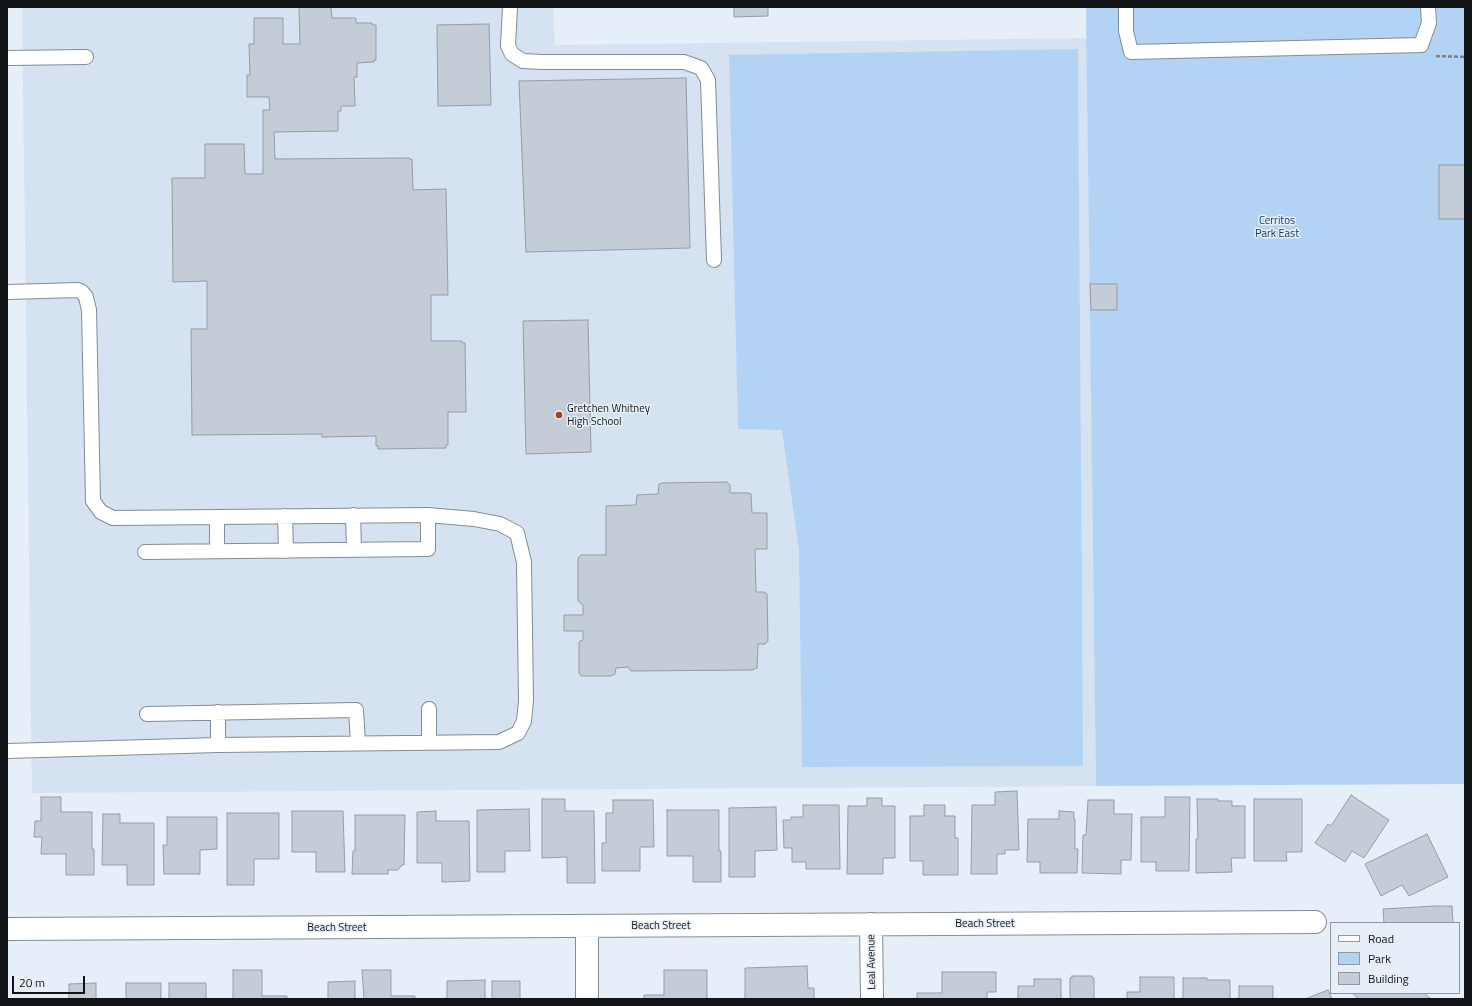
<!DOCTYPE html>
<html>
<head>
<meta charset="utf-8">
<style>
  body { margin:0 }
  #map { position:relative; width:1472px; height:1006px; overflow:hidden; background:#e6eff8; font-family:"Titillium Web",sans-serif }
  canvas { display:block }
  .frame { position:absolute; inset:0; border:8px solid #121518; pointer-events:none }
  .legend { position:absolute; left:1330px; top:922px; width:130px; height:72px; box-sizing:border-box; background:#e6eff8; border:1px solid #91989e; margin:0; padding:5px 7px; list-style:none; font-size:12px; color:#121518 }
  .legend li { display:flex; align-items:center; gap:8px; height:20px }
  .legend b { width:20px; border:1px solid #91989e }
  .scale { position:absolute; left:12px; top:976px; width:73px; height:18px; box-sizing:border-box; border:2px solid #121518; border-top:0; padding-left:5px; font-size:12px; line-height:14px; white-space:nowrap; color:#121518; -webkit-text-stroke:3px #e6eff8; paint-order:stroke }
</style>
</head>
<body>
<div id="map">
<canvas width="1472" height="1006"></canvas>
<div class="frame"></div>
<ul class="legend">
<li><b style="height:5px;background:#fff"></b>Road</li>
<li><b style="height:11px;background:#b3d3f4"></b>Park</li>
<li><b style="height:11px;background:#c4cdd5"></b>Building</li>
</ul>
<div class="scale">20 m</div>
</div>
<script>
const ctx = document.querySelector('canvas').getContext('2d');
ctx.lineJoin = 'round';
function fill(path, color) {
  ctx.fillStyle = color;
  ctx.fill(path, 'evenodd');
}
function shape(rows) {
  const path = new Path2D();
  for (const r of rows) {
    path.moveTo(r[0], r[1]);
    for (let i = 2; i < r.length; i += 2) path.lineTo(r[i], r[i + 1]);
  }
  return path;
}
function strokePath(path, color, width, dash) {
  ctx.strokeStyle = color;
  ctx.lineWidth = width;
  ctx.lineCap = dash ? 'butt' : 'round';
  ctx.setLineDash(dash || []);
  ctx.stroke(path);
}
function drawText(font, color, halo, rows, align = 'center') {
  ctx.font = font + ' "Titillium Web",sans-serif';
  ctx.lineWidth = 3;
  ctx.setLineDash([]);
  ctx.textBaseline = 'middle';
  ctx.strokeStyle = halo;
  ctx.fillStyle = color;
  for (const [text, x, y, turn = 0] of rows) {
    ctx.save();
    ctx.translate(x, y);
    ctx.rotate((+turn || 0) * Math.PI / 180);
    ctx.textAlign = isNaN(turn) ? turn : align;
    if (halo) ctx.strokeText(text, 0, 0);
    ctx.fillText(text, 0, 0);
    ctx.restore();
  }
}
fill(shape([
  [22,7,553,7,555,45,1087,38,1096,786,32,793]
]), '#d4e2f1');
fill(shape([
  [1086,7,1465,7,1465,784,1096,786],
  [1078,49,1083,766,802,767,799,550,782,430,738,429,729,55]
]), '#b3d3f4');
const building = shape([
  [299,7,331,7,332,18,356,18,356,23,372,23,372,25,376,25,376,60,374,60,374,62,357,63,357,77,354,77,355,106,341,106,341,111,338,111,338,131,274,132,275,159,409,158,409,159,412,159,413,190,446,189,448,295,431,295,431,341,462,341,462,343,465,343,466,412,448,412,448,445,446,445,446,448,378,449,378,446,376,446,376,436,322,437,322,434,192,435,191,329,207,329,207,281,173,282,172,178,205,178,205,144,244,144,245,174,263,174,263,110,270,110,269,97,247,97,247,75,250,75,249,44,254,44,254,18,283,18,283,44,300,44,299,7],
  [734,7,768,7,768,16,734,17,734,7],
  [489,24,491,105,438,106,437,25,489,24],
  [686,78,690,248,526,252,519,81,686,78],
  [1439,165,1465,165,1465,219,1439,219,1439,165],
  [1090,284,1117,284,1117,310,1091,310,1090,284],
  [588,320,591,452,526,454,523,321,588,320],
  [727,482,730,485,730,493,748,493,751,494,752,513,767,513,767,549,755,549,756,592,764,592,767,594,768,641,765,644,758,644,757,668,752,670,631,671,628,667,616,668,615,674,610,676,581,676,579,673,579,643,580,641,583,640,583,631,564,631,564,615,583,615,583,605,578,601,578,558,581,555,606,555,606,506,636,505,637,495,658,494,659,484,662,483,727,482],
  [1017,791,1019,850,1005,850,1005,854,997,854,997,874,971,874,972,805,995,805,995,792,1017,791],
  [1351,795,1389,820,1364,858,1352,851,1345,862,1315,843,1328,824,1331,826,1351,795],
  [41,797,61,797,61,812,92,812,92,849,94,849,94,875,66,875,66,854,41,854,42,837,34,837,35,821,41,821,41,797],
  [1165,797,1190,797,1189,871,1156,871,1156,862,1141,862,1141,817,1165,817,1165,797],
  [867,798,882,798,882,806,895,806,895,858,883,858,883,874,847,874,848,806,867,806,867,798],
  [542,799,565,799,565,811,594,811,595,883,567,883,567,857,542,858,542,799],
  [1197,799,1218,799,1218,801,1232,801,1232,806,1245,806,1245,858,1231,858,1232,872,1196,873,1196,839,1198,839,1197,799],
  [1254,799,1302,799,1302,852,1286,852,1287,861,1254,861,1254,799],
  [613,800,653,800,654,847,640,847,640,871,602,871,602,843,606,843,606,813,613,813,613,800],
  [1088,800,1114,800,1114,814,1132,814,1131,860,1121,860,1121,874,1082,873,1083,835,1086,835,1088,800],
  [803,805,839,805,840,869,806,869,806,862,792,862,792,848,784,848,783,820,791,820,791,817,803,817,803,805],
  [924,805,945,805,945,816,955,816,955,838,958,838,958,875,923,875,923,861,910,861,910,816,924,816,924,805],
  [776,807,777,850,755,851,755,877,729,877,729,808,776,807],
  [529,809,530,851,505,851,505,872,477,872,477,810,529,809],
  [667,810,719,810,719,851,721,851,721,882,693,882,693,856,667,856,667,810],
  [292,811,343,811,345,872,316,872,316,852,292,852,292,811],
  [436,811,436,821,469,821,470,881,442,882,442,863,417,863,417,812,436,811],
  [1059,811,1074,812,1074,819,1075,819,1075,849,1078,849,1077,873,1040,873,1040,862,1027,862,1028,819,1059,819,1059,811],
  [227,813,279,813,279,859,254,859,254,885,227,885,227,813],
  [103,814,120,814,120,823,154,823,154,885,127,885,127,865,102,865,103,814],
  [355,815,405,815,404,865,402,865,398,870,388,870,388,874,352,874,353,851,355,851,355,815],
  [167,817,217,817,217,849,200,850,200,874,164,874,163,845,167,845,167,817],
  [1427,834,1448,877,1409,896,1402,885,1381,896,1365,864,1427,834],
  [1435,906,1452,906,1453,923,1384,923,1383,909,1435,906],
  [807,966,808,988,814,988,814,999,745,999,745,968,807,966],
  [233,970,262,970,262,996,287,996,287,999,233,999,233,970],
  [362,970,391,970,391,996,415,996,415,999,364,999,362,970],
  [664,970,707,970,707,999,644,999,644,995,664,995,664,970],
  [942,972,996,972,996,992,987,992,987,999,917,999,917,993,942,993,942,972],
  [1072,976,1092,976,1092,978,1094,978,1094,999,1070,999,1070,978,1072,978,1072,976],
  [1140,977,1174,977,1174,999,1127,999,1127,992,1140,992,1140,977],
  [1183,978,1207,978,1207,980,1230,980,1230,999,1183,999,1183,978],
  [1034,979,1061,979,1061,999,1013,999,1018,998,1018,986,1034,986,1034,979],
  [485,980,485,999,447,999,447,981,485,980],
  [355,981,355,999,328,999,328,982,355,981],
  [492,981,520,981,520,999,492,999,492,981],
  [96,983,96,999,69,999,69,984,96,983],
  [126,983,161,983,161,999,126,999,126,983],
  [169,983,206,983,206,999,169,999,169,983],
  [1239,986,1273,986,1273,999,1239,999,1239,986],
  [1328,990,1332,999,1305,999,1328,990],
  [1352,993,1424,993,1431,999,1359,999,1352,993]
]);
fill(building, '#c4cdd5');
strokePath(building, '#959da5', 1);
const lane = shape([
  [510,7,508,46,512,54,523,61,543,62,684,62,701,68,708,80,714,260],
  [1126,7,1126,31,1131,52,1421,45,1429,23,1428,7],
  [7,58,86,57],
  [7,292,78,290,82,292,86,297,89,310,93,501,101,512,113,518,428,515,474,519,500,524,517,533,524,562,526,700,524,721,518,733,499,742,218,745,7,751],
  [353,515,354,550],
  [285,516,286,551],
  [217,517,217,551],
  [145,552,428,549,428,515],
  [429,709,429,742],
  [218,712,218,745],
  [147,714,356,710,358,743]
]);
const street = shape([
  [871,924,872,999],
  [587,926,587,999],
  [7,929,1315,922]
]);
strokePath(lane, '#848c94', 16);
strokePath(street, '#848c94', 24);
strokePath(shape([
  [1436,56,1465,57]
]), '#7c8288', 2.5, [4, 2]);
strokePath(lane, '#fff', 14);
strokePath(street, '#fff', 22);
for (const [x, y, r, color] of [
  [559,415,4,"#a8411d"]
]) {
  const dot = new Path2D();
  dot.arc(x, y, r, 0, 2 * Math.PI);
  ctx.fillStyle = color;
  ctx.fill(dot);
  strokePath(dot, '#e6eff8', 1.5);
}
drawText('11px', '#08385d', '#e6eff8', [
  ["Cerritos",1277,221],
  ["Park East",1277,234]
]);
drawText('11px', '#121518', '#e6eff8', [
  ["Gretchen Whitney",567,409],
  ["High School",567,422]
], 'left');
drawText('11px', '#121518', '#e6eff8', [
  ["Beach Street",985,924],
  ["Beach Street",661,926],
  ["Beach Street",337,928],
  ["Leal Avenue",872,962,-91]
]);
</script>
</body>
</html>
